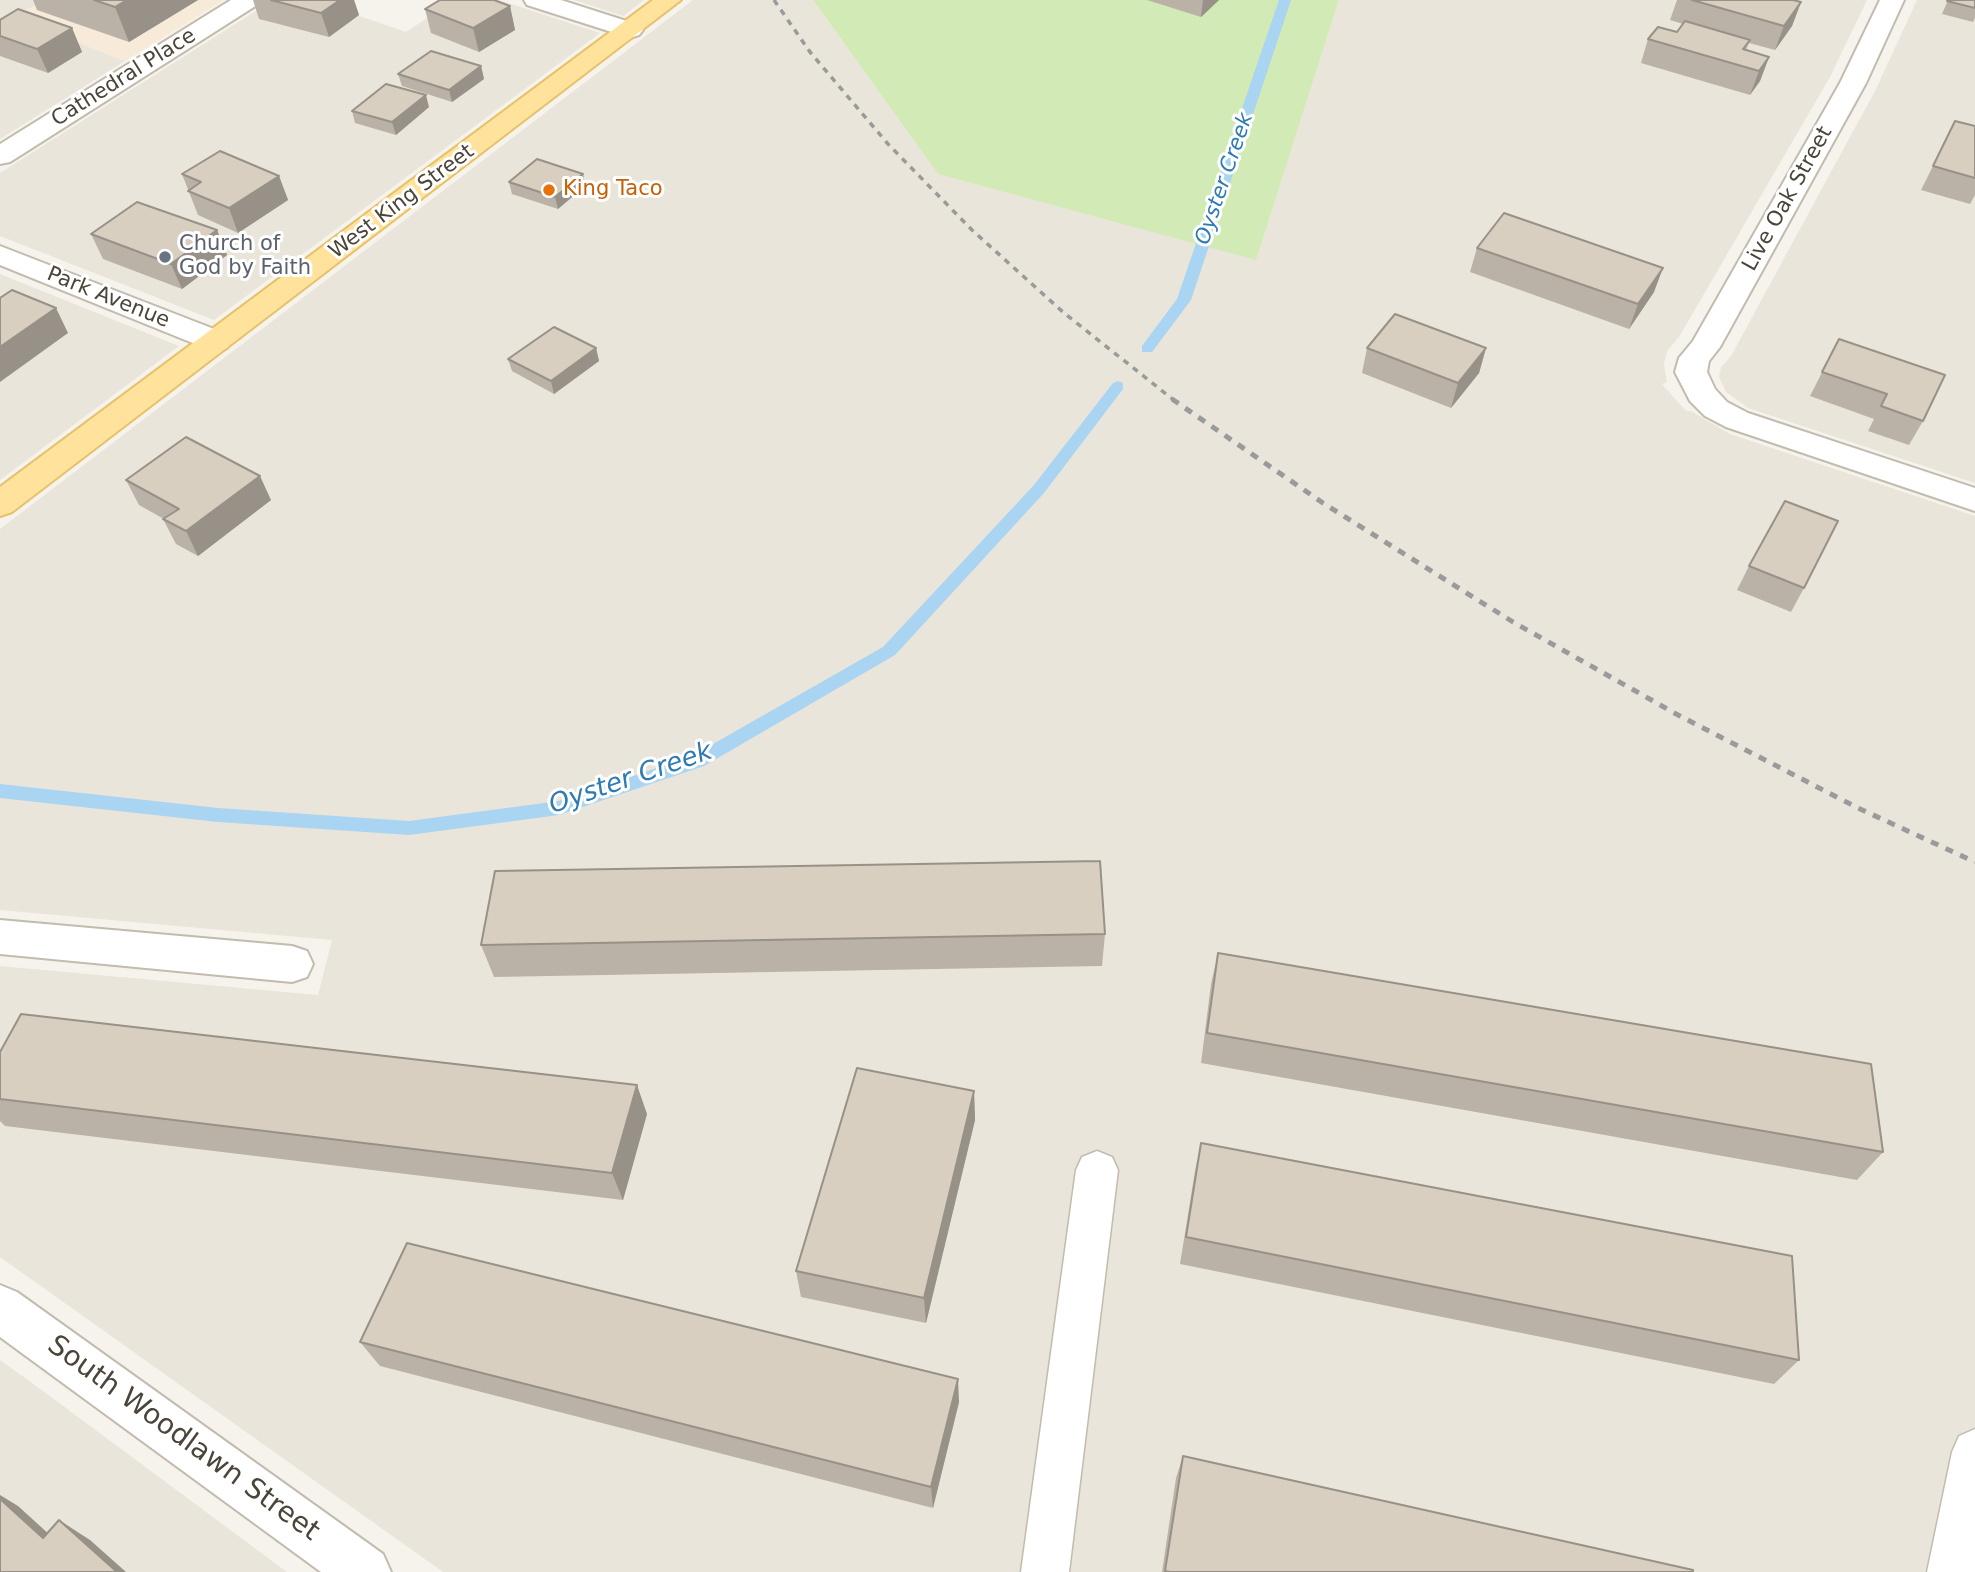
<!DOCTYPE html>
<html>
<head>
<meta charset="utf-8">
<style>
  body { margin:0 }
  canvas { display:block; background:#f6f3ec }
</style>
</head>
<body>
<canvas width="1975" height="1572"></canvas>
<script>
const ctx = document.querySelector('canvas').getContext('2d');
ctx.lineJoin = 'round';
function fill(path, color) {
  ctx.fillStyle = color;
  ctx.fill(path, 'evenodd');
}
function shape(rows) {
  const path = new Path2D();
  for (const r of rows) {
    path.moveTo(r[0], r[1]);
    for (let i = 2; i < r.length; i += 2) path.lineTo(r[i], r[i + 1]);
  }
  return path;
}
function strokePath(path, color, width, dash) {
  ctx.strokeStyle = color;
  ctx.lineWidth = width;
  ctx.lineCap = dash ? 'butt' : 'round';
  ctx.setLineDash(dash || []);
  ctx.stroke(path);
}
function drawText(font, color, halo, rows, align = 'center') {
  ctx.font = font + ' "DejaVu Sans",sans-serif';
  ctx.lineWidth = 6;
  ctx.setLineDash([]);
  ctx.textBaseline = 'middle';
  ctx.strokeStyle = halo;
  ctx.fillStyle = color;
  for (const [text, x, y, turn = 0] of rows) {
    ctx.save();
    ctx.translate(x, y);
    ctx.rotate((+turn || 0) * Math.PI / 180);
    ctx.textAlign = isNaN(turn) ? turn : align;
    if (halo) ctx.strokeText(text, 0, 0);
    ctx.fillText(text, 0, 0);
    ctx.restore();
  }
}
fill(shape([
  [0,0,46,0,14,17,125,61,0,139],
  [273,0,313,0,406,32,455,0,499,0,600,33,214,320,0,236,0,173],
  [574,0,644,0,623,16],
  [693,0,813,0,938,174,1256,259,1339,0,1867,0,1830,77,1679,337,1667,351,1664,364,1667,382,1662,384,1686,411,1691,411,1730,434,1975,516,1975,1572,443,1572,0,1257,0,966,318,995,332,940,0,910,0,529],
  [1917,0,1975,0,1975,483,1748,408,1726,392,1719,377,1721,367,1731,356,1876,89],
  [0,274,179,346,0,480],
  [0,1360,43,1391,287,1572,0,1572]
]), '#eae5da');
fill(shape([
  [46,0,224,0,125,61,13,16]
]), '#f7ead8');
fill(shape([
  [813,0,1339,0,1256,260,938,174]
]), '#d2eab5');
fill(shape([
  [1279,0,1291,0,1191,300,1152,352,1142,352,1142,346,1177,299,1279,0],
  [1118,381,1123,383,1123,389,1044,493,895,655,704,766,559,815,409,835,218,822,0,798,0,784,218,808,409,821,559,801,692,756,883,647,1034,485,1113,383,1118,381]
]), '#a9d4f2');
const service = shape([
  [1097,1151,1112,1157,1118,1170,1069,1572,1021,1572,1076,1170,1082,1157,1097,1151],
  [1975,1429,1975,1572,1927,1572,1952,1452,1959,1436,1975,1429]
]);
const minor = shape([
  [231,0,260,0,257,5,10,162,0,164,0,144,231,0],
  [1880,0,1904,0,1866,83,1720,347,1709,361,1707,372,1715,389,1727,402,1748,413,1975,488,1975,511,1726,427,1705,416,1690,401,1675,372,1679,358,1693,341,1840,83,1880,0],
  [0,246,227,334,231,341,227,348,216,351,205,348,0,265,0,246],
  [0,920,292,946,307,951,313,964,307,977,292,982,0,954,0,920],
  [0,1285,17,1292,383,1554,391,1572,321,1572,0,1337,0,1285]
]);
const tertiary = shape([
  [524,0,561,0,639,25,643,30,639,35,630,38,621,35,527,5,524,0]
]);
const primary = shape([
  [653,0,681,0,12,512,0,516,0,487,653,0]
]);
strokePath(service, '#c2bbae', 3);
strokePath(minor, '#c2bbae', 4);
strokePath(tertiary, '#c2bbae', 4);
strokePath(primary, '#e6c16a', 4);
fill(service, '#fff');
fill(minor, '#fff');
fill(tertiary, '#fff');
fill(primary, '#ffe39c');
strokePath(shape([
  [774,0,810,52,888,144,972,230,1064,313,1175,401]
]), '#9a9a9a', 3.5, [6, 6]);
strokePath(shape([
  [1172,399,1323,503,1513,622,1678,715,1858,808,1975,862]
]), '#9a9a9a', 5, [8, 8]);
fill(shape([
  [33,0,198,0,129,42,37,10],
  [253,0,354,0,359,15,329,37,259,19],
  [1147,0,1219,0,1201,17],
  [1677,0,1793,0,1801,2,1792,26,1775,50,1749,43,1746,50,1769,57,1760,81,1750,95,1641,63,1648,39,1677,32,1683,24,1670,20],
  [1948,0,1975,0,1975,18,1973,22,1942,14],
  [510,6,515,30,479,52,431,33,425,9],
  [0,20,72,28,82,52,48,73,0,56],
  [481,66,484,79,452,102,402,86,398,74],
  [429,107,396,135,355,123,352,111],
  [1975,126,1975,195,1970,204,1921,190,1933,166],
  [182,174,279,176,288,200,238,233,198,215],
  [509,182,585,186,558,209,512,194],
  [217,230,227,255,182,289,103,259,91,234],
  [1477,248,1654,292,1629,329,1470,272],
  [1839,339,1923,421,1909,445,1868,431,1874,419,1810,396],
  [596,348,599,361,554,394,512,371,508,359],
  [1367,348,1486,348,1479,373,1451,408,1362,373],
  [126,480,271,500,198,556,176,544,163,519,164,519,139,505],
  [1749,566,1804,588,1791,612,1737,590],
  [1105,934,1102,966,494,977,481,945],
  [1218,953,1883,1152,1857,1180,1201,1063,1211,984],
  [0,1052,647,1114,623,1200,5,1126,0,1121],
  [974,1091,975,1120,926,1323,801,1297,796,1271],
  [1201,1143,1799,1360,1774,1384,1180,1264,1195,1171],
  [360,1342,959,1402,933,1508,380,1366],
  [1183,1456,1693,1572,1162,1572,1176,1478]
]), '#bab2a6');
fill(shape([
  [127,0,198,0,129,42,115,7],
  [340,0,354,0,359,15,329,37,321,13],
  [1203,0,1219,0,1201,17],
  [1801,2,1792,26,1775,50,1784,26],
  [510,6,515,30,479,52,473,28],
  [72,28,82,52,48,73,37,49],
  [1769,57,1760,81,1750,95,1759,71],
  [481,66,484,79,452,102,449,90],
  [426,95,429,107,396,135,392,122],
  [583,174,585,186,558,209,555,197],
  [279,176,288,200,238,233,229,208],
  [217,230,227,255,182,289,171,264],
  [1663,268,1654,292,1629,329,1638,304],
  [56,308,68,333,0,382,0,347],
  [596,348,599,361,554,394,551,381],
  [1486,348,1479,373,1451,408,1458,383],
  [260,476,271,500,198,556,186,531],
  [637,1085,647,1114,623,1200,612,1173],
  [974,1091,975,1120,926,1323,924,1298],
  [958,1379,959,1402,933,1508,931,1487],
  [0,1495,18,1506,74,1557,43,1538,0,1499],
  [59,1520,90,1540,126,1572,117,1572]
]), '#979187');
const building = shape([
  [94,0,127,0,115,7,94,0],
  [271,0,340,0,321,13,271,0],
  [440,0,494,0,510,6,473,28,425,9,440,0],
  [1692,0,1793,0,1801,2,1784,26,1692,0],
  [1948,0,1975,0,1975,8,1947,1,1948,0],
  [18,9,72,28,37,49,0,36,0,20,18,9],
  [1685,21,1750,40,1743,49,1769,57,1759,71,1648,39,1658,27,1677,32,1685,21],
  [431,51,481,66,449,90,398,74,431,51],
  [386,84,426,95,392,122,352,111,386,84],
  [1955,121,1975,126,1975,178,1933,166,1955,121],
  [220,151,279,176,229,208,188,191,201,182,182,174,220,151],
  [537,159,583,174,555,197,509,182,537,159],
  [137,202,217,230,171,264,91,234,137,202],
  [1504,213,1663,268,1638,304,1477,248,1504,213],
  [12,290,56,308,0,347,0,298,12,290],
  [1395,314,1486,348,1458,383,1367,348,1395,314],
  [554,327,596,348,551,381,508,359,554,327],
  [1839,339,1945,375,1923,421,1881,406,1887,394,1822,372,1839,339],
  [186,437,260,476,186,531,163,519,179,509,126,480,186,437],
  [1785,501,1838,521,1804,588,1749,566,1785,501],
  [1100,861,1105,934,481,945,495,871,1100,861],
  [1218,953,1871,1064,1883,1152,1207,1033,1218,953],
  [21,1014,637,1085,612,1173,0,1099,0,1052,21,1014],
  [857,1068,974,1091,924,1298,796,1271,857,1068],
  [1201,1143,1792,1256,1799,1360,1186,1237,1201,1143],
  [407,1243,958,1379,931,1487,360,1342,407,1243],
  [1183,1456,1693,1570,1693,1572,1170,1572,1165,1571,1183,1456],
  [0,1499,43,1538,59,1520,117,1572,0,1572,0,1499]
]);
fill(building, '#d8cfc1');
strokePath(building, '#979187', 2);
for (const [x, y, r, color] of [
  [549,190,7,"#e8710a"],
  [165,257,7,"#6b7280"]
]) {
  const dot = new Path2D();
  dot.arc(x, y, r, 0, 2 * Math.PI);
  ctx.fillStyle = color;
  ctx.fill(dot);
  strokePath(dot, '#fff', 2.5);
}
drawText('21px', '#4b4439', '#fff', [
  ["Cathedral Place",124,78,-32],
  ["Live Oak Street",1788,199,-61],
  ["West King Street",402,202,-37],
  ["Park Avenue",108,298,22]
]);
drawText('italic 21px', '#2e7ab2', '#fff', [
  ["Oyster Creek",1225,179,-71]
]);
drawText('21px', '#c56008', '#fff', [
  ["King Taco",563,190]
], 'left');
drawText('21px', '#5b616d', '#fff', [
  ["Church of",179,245],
  ["God by Faith",179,269]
], 'left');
drawText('italic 26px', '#2e7ab2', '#fff', [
  ["Oyster Creek",631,779,-19]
]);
drawText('28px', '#4b4439', '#fff', [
  ["South Woodlawn Street",183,1439,36]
]);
</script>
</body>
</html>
